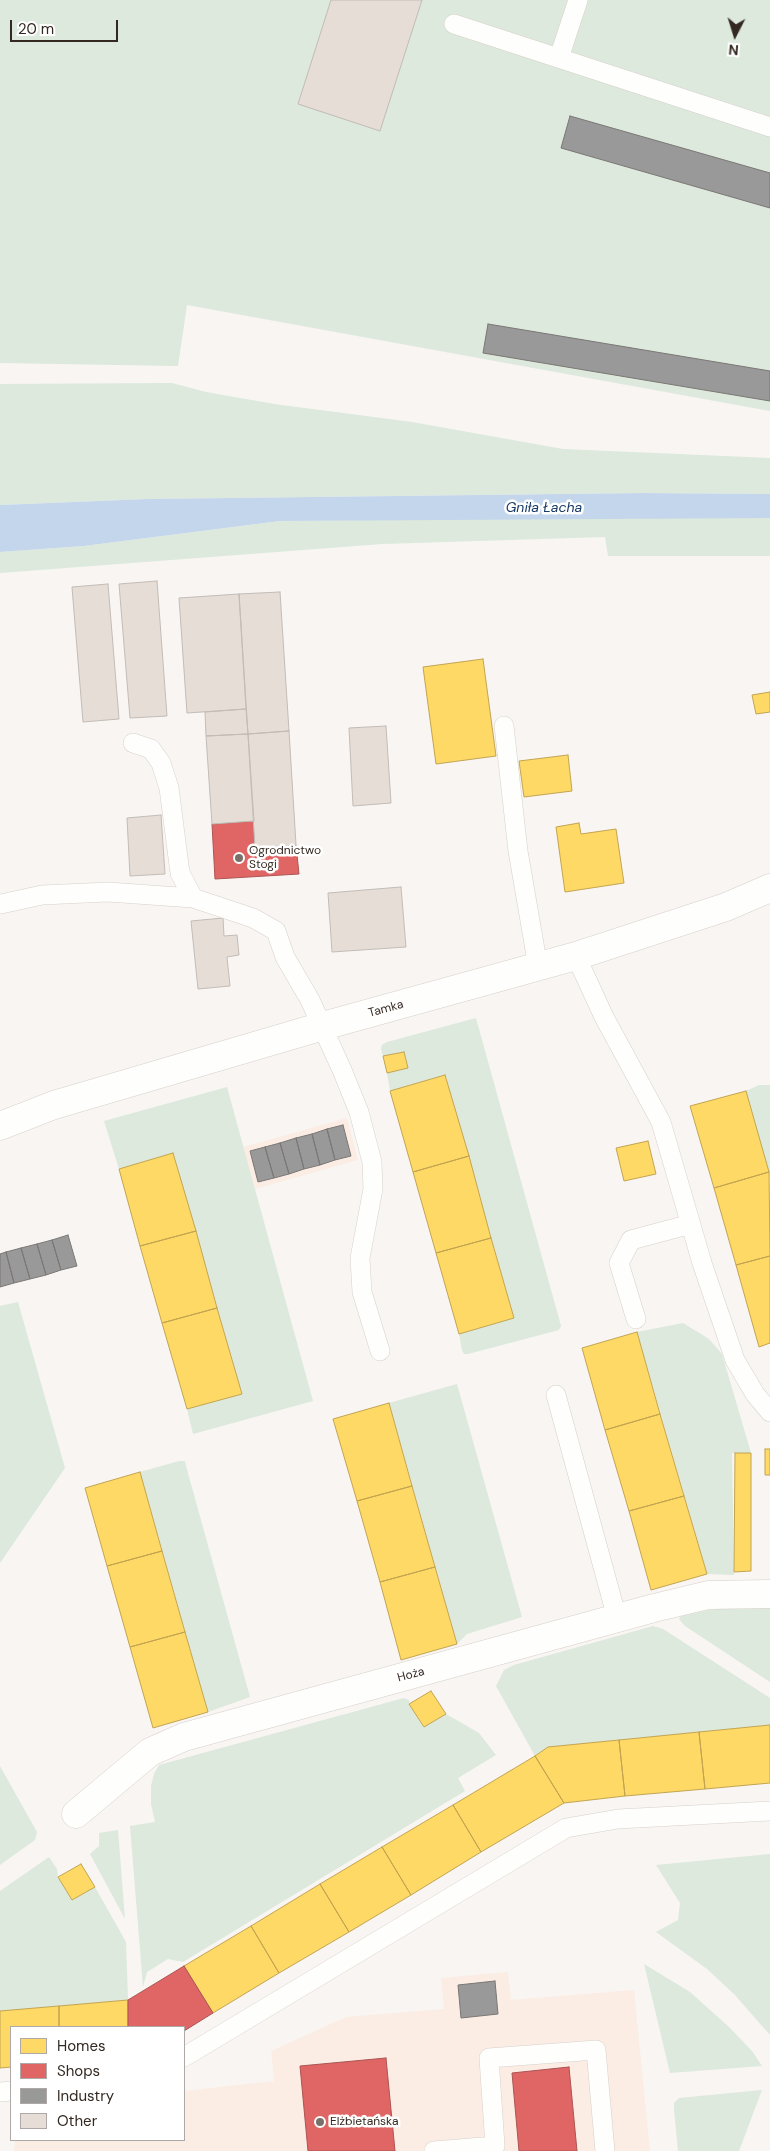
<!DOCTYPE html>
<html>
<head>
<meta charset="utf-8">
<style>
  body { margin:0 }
  #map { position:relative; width:770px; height:2151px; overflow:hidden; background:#f8f5f2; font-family:"DM Sans",sans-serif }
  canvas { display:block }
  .legend { position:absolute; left:10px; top:2026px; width:175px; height:115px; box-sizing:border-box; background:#fff; border:1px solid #aea9a6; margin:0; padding:6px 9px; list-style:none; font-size:15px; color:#342921 }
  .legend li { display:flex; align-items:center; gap:10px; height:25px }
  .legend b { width:25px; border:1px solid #aea9a6 }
  .north { position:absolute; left:710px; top:10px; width:50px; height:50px; -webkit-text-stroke:4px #fff; paint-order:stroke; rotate:185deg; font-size:14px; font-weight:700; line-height:20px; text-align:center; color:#342921 }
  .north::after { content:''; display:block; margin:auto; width:18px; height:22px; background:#342921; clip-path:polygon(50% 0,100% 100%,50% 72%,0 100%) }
  .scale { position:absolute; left:10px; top:20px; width:108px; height:22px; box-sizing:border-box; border:2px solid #342921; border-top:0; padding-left:6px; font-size:15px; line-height:18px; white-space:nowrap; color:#342921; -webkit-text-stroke:4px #fff; paint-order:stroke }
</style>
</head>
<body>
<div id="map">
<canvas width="770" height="2151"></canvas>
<ul class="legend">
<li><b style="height:14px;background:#ffd966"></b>Homes</li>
<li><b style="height:14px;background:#e06666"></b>Shops</li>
<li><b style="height:14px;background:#999"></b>Industry</li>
<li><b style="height:14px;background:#e6ddd6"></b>Other</li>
</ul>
<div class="north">N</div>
<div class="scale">20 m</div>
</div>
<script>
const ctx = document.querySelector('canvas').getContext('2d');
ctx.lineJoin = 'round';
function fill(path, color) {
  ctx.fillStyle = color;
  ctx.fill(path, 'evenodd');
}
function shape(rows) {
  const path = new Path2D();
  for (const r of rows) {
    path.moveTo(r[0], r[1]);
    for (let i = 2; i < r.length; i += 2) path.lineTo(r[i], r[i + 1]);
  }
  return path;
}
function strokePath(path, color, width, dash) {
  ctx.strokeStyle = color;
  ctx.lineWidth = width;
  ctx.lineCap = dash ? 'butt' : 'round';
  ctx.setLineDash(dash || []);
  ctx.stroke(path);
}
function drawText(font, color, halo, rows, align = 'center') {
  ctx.font = font + ' "DM Sans",sans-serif';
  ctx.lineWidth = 5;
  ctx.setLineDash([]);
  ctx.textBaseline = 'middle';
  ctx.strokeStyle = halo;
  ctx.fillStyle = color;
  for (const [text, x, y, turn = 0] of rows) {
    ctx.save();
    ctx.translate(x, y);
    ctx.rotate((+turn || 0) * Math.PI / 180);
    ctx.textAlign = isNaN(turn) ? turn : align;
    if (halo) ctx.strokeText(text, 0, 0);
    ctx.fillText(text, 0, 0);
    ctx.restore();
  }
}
fill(shape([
  [347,1118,358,1160,255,1189,243,1147],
  [508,1972,511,2000,634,1990,650,2151,14,2151,15,2140,184,2140,184,2091,274,2081,271,2051,346,2017,444,2009,441,1978]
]), '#fbede4');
fill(shape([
  [0,0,770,0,770,411,187,305,178,366,0,363],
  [172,383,206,392,274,404,412,422,563,449,770,458,770,494,644,493,147,499,0,505,0,384],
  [649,517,770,518,770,556,608,556,605,537,382,544,0,573,0,552,84,546,280,521],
  [476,1018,561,1326,559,1330,468,1354,464,1354,462,1350,459,1334,514,1318,445,1075,390,1091,387,1073,408,1067,404,1052,383,1056,381,1049,382,1045,387,1042],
  [759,1085,770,1085,770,1176,746,1091],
  [227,1087,313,1401,193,1434,187,1409,242,1394,173,1154,119,1169,104,1121],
  [18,1302,65,1468,0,1563,0,1306],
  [683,1323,709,1339,722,1354,751,1453,732,1453,734,1575,707,1574,637,1332],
  [457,1384,522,1617,467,1634,457,1644,389,1403],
  [179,1461,185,1461,186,1466,250,1697,208,1712,140,1472],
  [722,1607,770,1608,770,1682,685,1626,679,1619,681,1616],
  [653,1626,663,1629,770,1698,770,1725,548,1747,535,1756,496,1686,504,1670,514,1665],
  [404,1698,409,1700,409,1704,424,1727,446,1714,479,1733,496,1755,458,1778,465,1791,183,1962,168,1959,147,1972,143,1987,130,1826,155,1822,151,1804,151,1786,154,1774,159,1765],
  [0,1766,37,1832,35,1840,0,1865],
  [118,1830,125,1919,90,1854,99,1846,99,1833],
  [770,1854,770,2035,734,1994,707,1969,656,1932,678,1920,680,1903,656,1865],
  [49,1857,57,1869,58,1877,72,1900,95,1887,126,1942,128,2000,0,2011,0,1891],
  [644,1964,690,1992,729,2027,752,2051,762,2066,670,2073],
  [762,2090,739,2151,678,2151,674,2110,674,2103,679,2098]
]), '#dce9dc');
fill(shape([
  [644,493,770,494,770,518,280,521,84,546,0,552,0,505,147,499]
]), '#c4d6ec');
const homes = shape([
  [483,659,496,756,436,764,423,667,483,659],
  [770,692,770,712,756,714,752,695,770,692],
  [568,755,572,791,524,797,519,761,568,755],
  [579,823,581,834,616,829,624,883,565,892,556,827,579,823],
  [404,1052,408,1068,387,1073,383,1056,404,1052],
  [445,1075,469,1156,413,1172,390,1091,445,1075],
  [746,1091,769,1172,714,1188,690,1106,746,1091],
  [648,1141,656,1174,624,1181,616,1148,648,1141],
  [173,1153,196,1231,140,1246,119,1169,173,1153],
  [469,1156,491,1238,436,1253,413,1172,469,1156],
  [769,1172,770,1256,736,1265,714,1188,769,1172],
  [196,1231,217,1308,162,1323,140,1246,196,1231],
  [491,1238,514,1318,459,1334,436,1253,491,1238],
  [770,1256,770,1343,759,1347,736,1265,770,1256],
  [217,1308,242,1394,187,1409,162,1323,217,1308],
  [637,1332,660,1414,605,1430,582,1348,637,1332],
  [389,1403,412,1486,357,1501,333,1419,389,1403],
  [660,1414,684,1496,629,1511,605,1430,660,1414],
  [765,1449,770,1449,770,1475,765,1475,765,1449],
  [735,1453,751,1453,751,1571,734,1572,735,1453],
  [140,1472,162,1551,107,1566,85,1488,140,1472],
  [412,1486,435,1567,380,1582,357,1501,412,1486],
  [684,1496,707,1574,651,1590,629,1511,684,1496],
  [162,1551,185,1632,130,1647,107,1566,162,1551],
  [435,1567,457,1644,401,1660,380,1582,435,1567],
  [185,1632,208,1712,153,1728,130,1647,185,1632],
  [431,1691,446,1714,424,1727,409,1704,431,1691],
  [770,1725,770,1783,705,1789,699,1732,770,1725],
  [699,1732,705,1789,625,1796,619,1740,699,1732],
  [619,1740,625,1796,564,1803,535,1756,548,1747,619,1740],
  [535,1756,564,1803,481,1852,453,1805,535,1756],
  [453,1805,481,1852,411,1895,382,1847,453,1805],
  [382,1847,411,1895,349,1932,320,1884,382,1847],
  [81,1864,95,1887,72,1900,58,1877,81,1864],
  [320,1884,349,1932,279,1973,251,1926,320,1884],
  [251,1926,279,1973,213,2013,184,1966,251,1926],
  [128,2000,128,2027,59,2027,59,2006,128,2000],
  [59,2006,59,2027,11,2027,11,2067,0,2068,0,2011,59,2006]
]);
fill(homes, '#ffd966');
strokePath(homes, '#c2a451', 1);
const shops = shape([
  [254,821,255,848,296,845,299,874,215,879,212,824,254,821],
  [184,1966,213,2013,184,2031,184,2027,128,2027,128,2000,184,1966],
  [386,2058,395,2151,308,2151,300,2066,386,2058],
  [569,2067,577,2151,519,2151,512,2073,569,2067]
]);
fill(shops, '#e06666');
strokePath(shops, '#ac5451', 1);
const industry = shape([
  [570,116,770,173,770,208,561,148,570,116],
  [488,324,770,371,770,401,483,353,488,324],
  [343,1125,351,1156,335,1160,327,1129,343,1125],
  [327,1129,335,1160,320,1165,312,1134,327,1129],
  [312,1134,320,1165,304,1169,296,1138,312,1134],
  [296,1138,304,1169,289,1174,280,1143,296,1138],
  [280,1143,289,1174,274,1178,265,1147,280,1143],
  [265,1147,274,1178,258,1182,250,1151,265,1147],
  [68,1235,77,1266,61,1270,52,1240,68,1235],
  [52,1240,61,1270,46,1275,37,1244,52,1240],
  [37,1244,46,1275,30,1279,21,1248,37,1244],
  [21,1248,30,1279,14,1283,6,1252,21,1248],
  [6,1252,14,1283,0,1287,0,1254,6,1252],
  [495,1981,498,2014,461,2018,458,1985,495,1981]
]);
fill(industry, '#999');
strokePath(industry, '#7b7775', 1);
const building = shape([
  [331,0,422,0,380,131,298,104,331,0],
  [157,581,167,716,130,718,119,584,157,581],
  [108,584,119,719,83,722,72,587,108,584],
  [280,592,289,731,248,734,239,594,280,592],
  [239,594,246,709,187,713,179,598,239,594],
  [246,709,248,734,206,736,205,712,246,709],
  [386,726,391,803,353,806,349,728,386,726],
  [289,731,296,845,255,848,248,734,289,731],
  [248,734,254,821,212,824,206,736,248,734],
  [161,815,165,874,130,876,127,818,161,815],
  [401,887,406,947,332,952,328,893,401,887],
  [223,918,224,936,237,935,239,955,227,957,230,986,198,989,191,921,223,918]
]);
fill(building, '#e6ddd6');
strokePath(building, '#c2bbb6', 1);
const lane = shape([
  [454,24,770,127],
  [559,58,578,0],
  [504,726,518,851,538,967],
  [133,743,151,749,161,763,169,788,180,873,193,898],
  [1,904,42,895,108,892,193,898,253,918,276,931,285,957,310,1000,342,1070,359,1112,372,1162,373,1189,360,1258,362,1292,380,1351],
  [576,956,604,1017,661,1122,702,1263,735,1360,755,1394,770,1412],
  [636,1319,619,1263,631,1240,691,1224],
  [556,1395,617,1618],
  [184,2057,566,1828,618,1819,770,1811],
  [0,2092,11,2091],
  [434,2151,495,2146,489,2058,596,2050,605,2151]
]);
const street = shape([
  [0,1126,54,1105,323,1026,576,956,726,907,770,888],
  [76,1814,150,1752,184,1737,654,1608,708,1595,770,1594]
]);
strokePath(lane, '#d7d0ca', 20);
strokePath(street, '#d7d0ca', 29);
strokePath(lane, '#fefefd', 19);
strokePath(street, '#fefefd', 28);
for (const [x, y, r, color] of [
  [239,858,5,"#79706a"],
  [320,2122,5,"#79706a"]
]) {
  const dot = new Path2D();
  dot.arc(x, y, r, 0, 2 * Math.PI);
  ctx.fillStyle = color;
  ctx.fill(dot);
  strokePath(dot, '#fff', 2);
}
drawText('12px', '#342921', '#fff', [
  ["Ogrodnictwo",249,851],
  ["Stogi",249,865],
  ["Elżbietańska",330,2122]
], 'left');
drawText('12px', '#342921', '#fff', [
  ["Tamka",386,1009,-15],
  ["Hoża",411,1675,-15]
]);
drawText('italic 14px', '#183b65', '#fff', [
  ["Gniła Łacha",544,508]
]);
</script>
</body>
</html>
